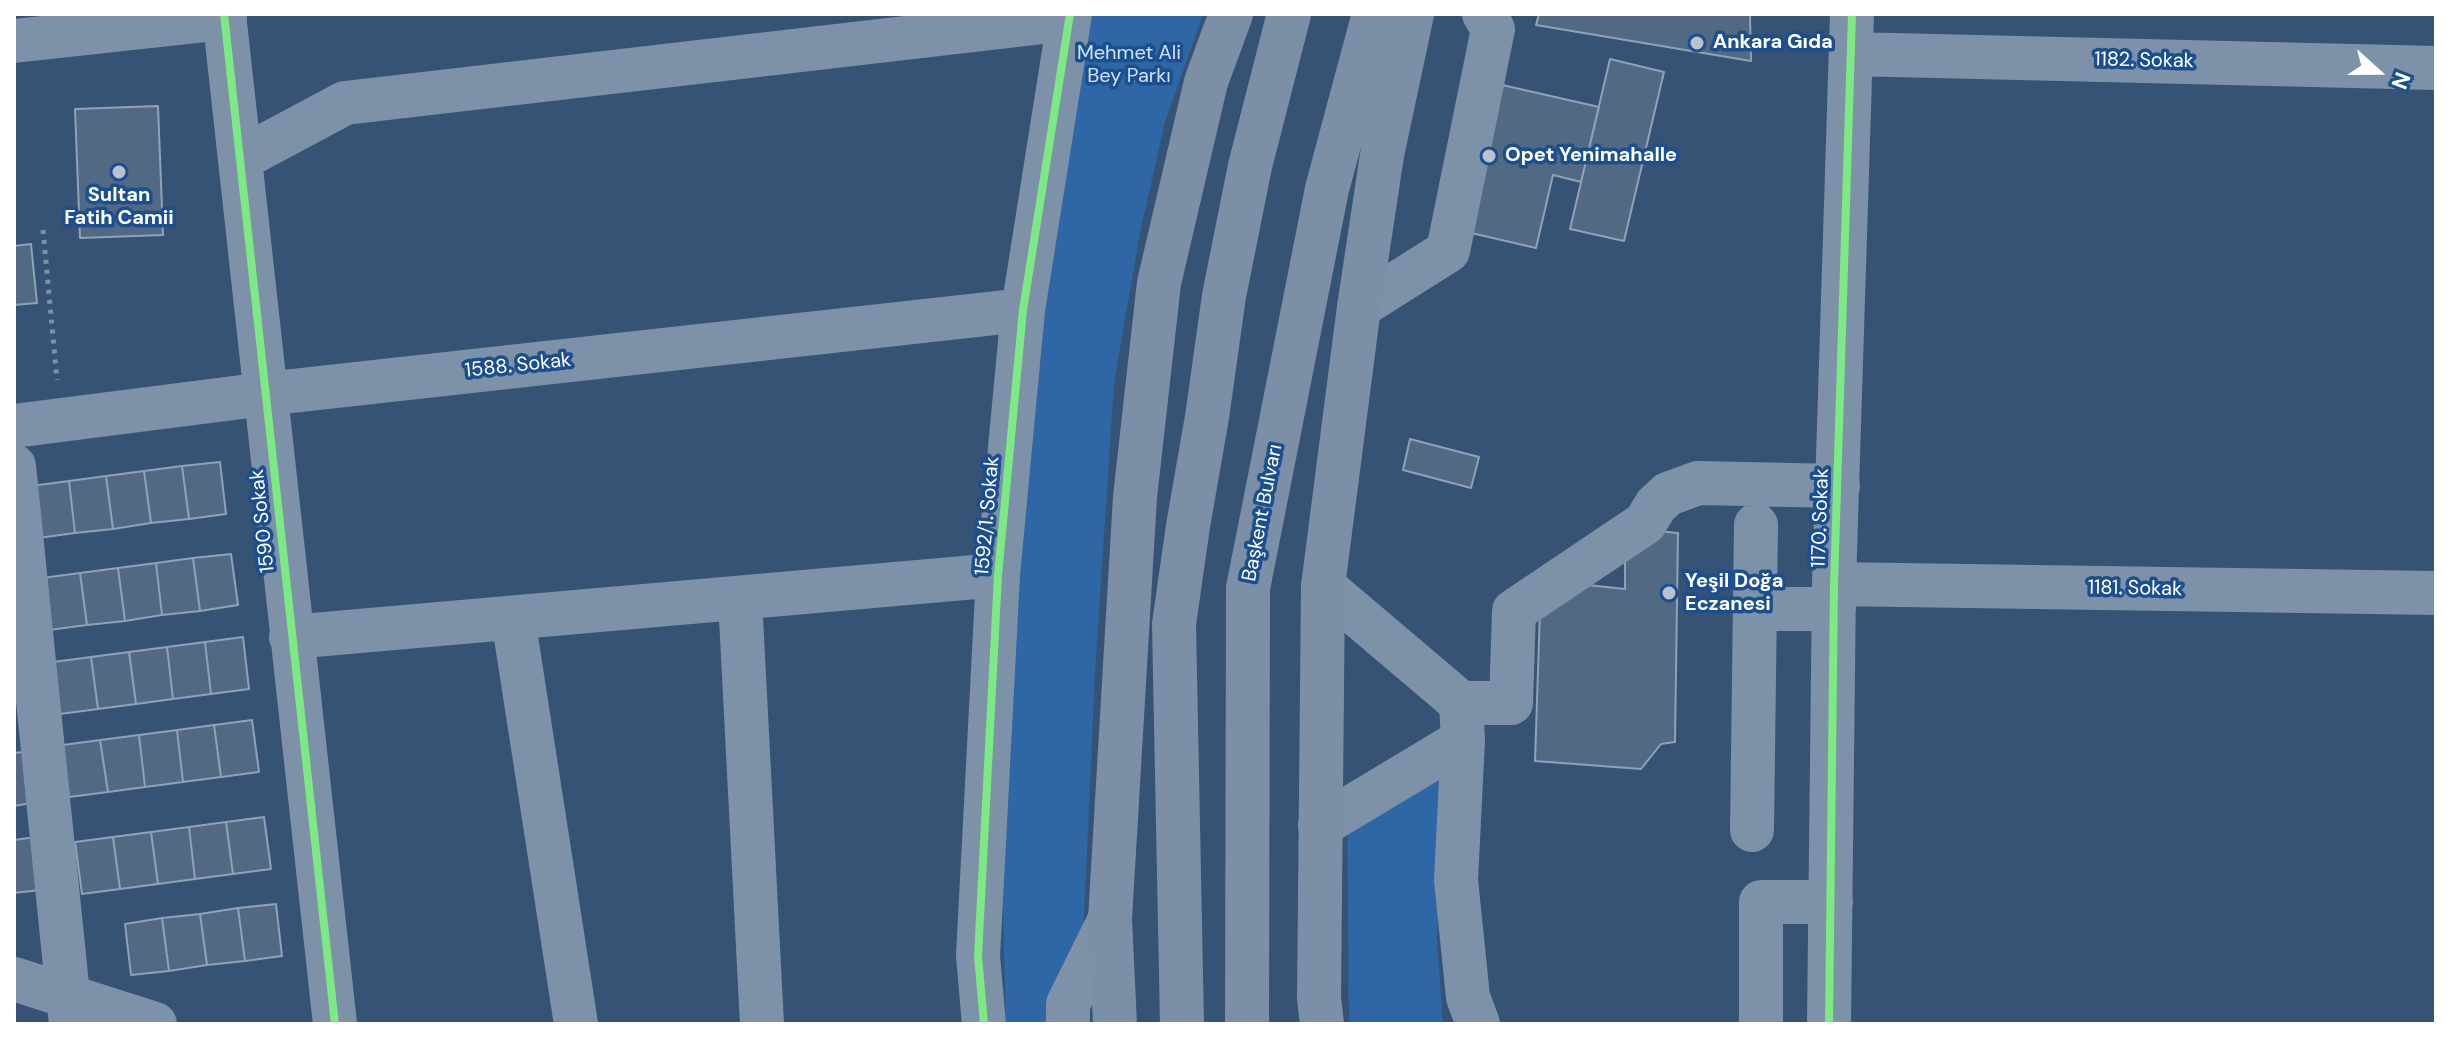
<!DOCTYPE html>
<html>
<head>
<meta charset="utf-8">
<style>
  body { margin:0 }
  #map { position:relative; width:2450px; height:1038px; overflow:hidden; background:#365274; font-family:"DM Sans",sans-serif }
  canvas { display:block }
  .frame { position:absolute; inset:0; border:16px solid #fff; pointer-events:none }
  .north { position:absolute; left:2338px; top:32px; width:80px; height:80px; -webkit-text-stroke:6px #1b4f8f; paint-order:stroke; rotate:111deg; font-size:22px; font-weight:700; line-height:32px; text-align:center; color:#fff }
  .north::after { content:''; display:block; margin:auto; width:28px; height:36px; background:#fff; clip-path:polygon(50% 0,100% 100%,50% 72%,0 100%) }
</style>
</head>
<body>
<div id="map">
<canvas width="2450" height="1038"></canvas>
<div class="frame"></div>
<div class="north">N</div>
</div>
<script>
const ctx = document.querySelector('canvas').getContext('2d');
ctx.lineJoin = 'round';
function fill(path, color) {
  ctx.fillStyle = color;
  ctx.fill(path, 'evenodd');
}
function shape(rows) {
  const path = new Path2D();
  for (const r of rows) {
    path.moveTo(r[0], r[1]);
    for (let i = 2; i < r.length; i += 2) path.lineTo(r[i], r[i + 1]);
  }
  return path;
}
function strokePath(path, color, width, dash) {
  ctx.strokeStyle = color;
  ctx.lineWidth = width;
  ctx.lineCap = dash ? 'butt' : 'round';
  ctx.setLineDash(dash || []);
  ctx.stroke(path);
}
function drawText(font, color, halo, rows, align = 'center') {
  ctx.font = font + ' "DM Sans",sans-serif';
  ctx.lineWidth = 7;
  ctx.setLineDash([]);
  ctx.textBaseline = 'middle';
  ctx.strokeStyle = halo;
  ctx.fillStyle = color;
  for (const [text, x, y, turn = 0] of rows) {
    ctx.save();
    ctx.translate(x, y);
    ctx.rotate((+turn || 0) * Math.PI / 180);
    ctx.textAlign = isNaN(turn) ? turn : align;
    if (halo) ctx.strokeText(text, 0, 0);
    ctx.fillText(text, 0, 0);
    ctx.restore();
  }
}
fill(shape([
  [1087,14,1203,14,1165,122,1140,233,1114,384,1095,673,1084,920,1081,1024,1006,1024,1001,845,1026,400],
  [1445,769,1437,937,1443,1024,1349,1024,1347,813]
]), '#2f66a5');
const building = shape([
  [1539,14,1750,14,1751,61,1536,25,1539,14],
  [1610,59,1664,72,1624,241,1570,229,1610,59],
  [1476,79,1599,107,1581,182,1553,175,1536,248,1441,226,1476,79],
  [158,106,163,235,80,238,75,109,158,106],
  [31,244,37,303,14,305,14,246,31,244],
  [1410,439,1479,457,1471,488,1403,470,1410,439],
  [220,462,226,514,189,519,182,466,220,462],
  [182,466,189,519,151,523,144,471,182,466],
  [144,471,151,523,113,529,106,476,144,471],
  [106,476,113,529,75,533,69,481,106,476],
  [69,481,75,533,38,538,31,486,69,481],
  [1657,531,1678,533,1675,742,1661,744,1641,769,1535,761,1540,610,1578,584,1625,589,1625,561,1657,531],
  [231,554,238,605,200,611,193,558,231,554],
  [193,558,200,611,162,615,156,563,193,558],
  [156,563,162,615,125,621,118,568,156,563],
  [118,568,125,621,87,625,80,573,118,568],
  [80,573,87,625,49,630,42,578,80,573],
  [243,637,249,689,211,694,205,642,243,637],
  [205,642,211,694,173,699,167,647,205,642],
  [167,647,173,699,136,704,129,652,167,647],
  [129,652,136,704,98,709,91,657,129,652],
  [91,657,98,709,60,714,53,662,91,657],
  [252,720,259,772,221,777,214,725,252,720],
  [214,725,221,777,183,782,177,730,214,725],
  [177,730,183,782,145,787,139,735,177,730],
  [139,735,145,787,108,792,100,740,139,735],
  [100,740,108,792,69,797,63,745,100,740],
  [31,751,38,802,14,806,14,753,31,751],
  [264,817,271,869,233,874,226,822,264,817],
  [226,822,233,874,195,879,189,827,226,822],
  [189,827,195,879,158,884,151,832,189,827],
  [151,832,158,884,120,889,113,837,151,832],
  [43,836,49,889,14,893,14,840,43,836],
  [113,837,120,889,82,894,75,842,113,837],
  [276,904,282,956,245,961,238,908,276,904],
  [238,908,245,961,207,965,200,914,238,908],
  [200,914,207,965,169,971,162,918,200,914],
  [162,918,169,971,131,975,125,924,162,918]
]);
fill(building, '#526984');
strokePath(building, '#92a2b6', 2);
strokePath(shape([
  [43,230,57,380]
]), '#7d92a8', 5, [4, 6]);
strokePath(shape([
  [224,14,335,1024],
  [14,41,225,18],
  [1851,54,2436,68],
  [240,159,345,103,1069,19],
  [1359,307,1448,251,1493,29,1484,14],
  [14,426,265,394,1023,310],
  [14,466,71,1024],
  [1834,584,2436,593],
  [740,598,762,1024],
  [1755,609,1834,609],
  [513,618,576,1024],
  [291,637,998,575],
  [1461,703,1511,703,1514,611,1645,523,1656,505,1668,494,1698,483,1838,486],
  [1463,740,1456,880,1468,997,1478,1024],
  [1320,826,1463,740,1461,703,1323,586],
  [1752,830,1756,525],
  [14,979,155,1024],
  [984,1024,978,956,998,575,1023,310,1070,14],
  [1068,1024,1068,1004,1110,919],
  [1761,1024,1761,902,1831,902],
  [1829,1024,1834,584,1852,14]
]), '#7d92a8', 44);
strokePath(shape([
  [1115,1024,1110,919,1135,497,1159,283,1206,82,1231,14],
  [1182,1024,1174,624,1188,526,1207,417,1224,296,1250,166,1289,14],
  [1247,1024,1248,588,1327,189,1374,14],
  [1322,1024,1319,998,1323,586,1359,307,1382,155,1412,14]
]), '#7d8ea7', 44);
strokePath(shape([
  [224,14,335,1024],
  [984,1024,978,956,998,575,1023,310,1070,14],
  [1829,1024,1834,584,1852,14]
]), '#7ce984', 8);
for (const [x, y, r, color] of [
  [1697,43,8,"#b9c2ce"],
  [1489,156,8,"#b9c2ce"],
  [119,172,8,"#b9c2ce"],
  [1669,593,8,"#b9c2ce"]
]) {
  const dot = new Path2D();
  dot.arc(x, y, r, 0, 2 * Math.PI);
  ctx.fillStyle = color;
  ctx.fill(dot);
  strokePath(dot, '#1b4f8f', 3);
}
drawText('bold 20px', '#fff', '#1b4f8f', [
  ["Ankara Gıda",1713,43],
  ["Opet Yenimahalle",1505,156],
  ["Sultan",119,196,"center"],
  ["Fatih Camii",119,219,"center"],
  ["Yeşil Doğa",1685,582],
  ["Eczanesi",1685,605]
], 'left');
drawText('20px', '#cfe3fa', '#1b4f8f', [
  ["Mehmet Ali",1129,54],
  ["Bey Parkı",1129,77]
]);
drawText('20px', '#fff', '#1b4f8f', [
  ["1182. Sokak",2144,61,1],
  ["1588. Sokak",518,366,-6],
  ["Başkent Bulvarı",1263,513,-79],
  ["1592/1. Sokak",988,516,-85],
  ["1170. Sokak",1821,518,-88],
  ["1590 Sokak",263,521,-96],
  ["1181. Sokak",2135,589,1]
]);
</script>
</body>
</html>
